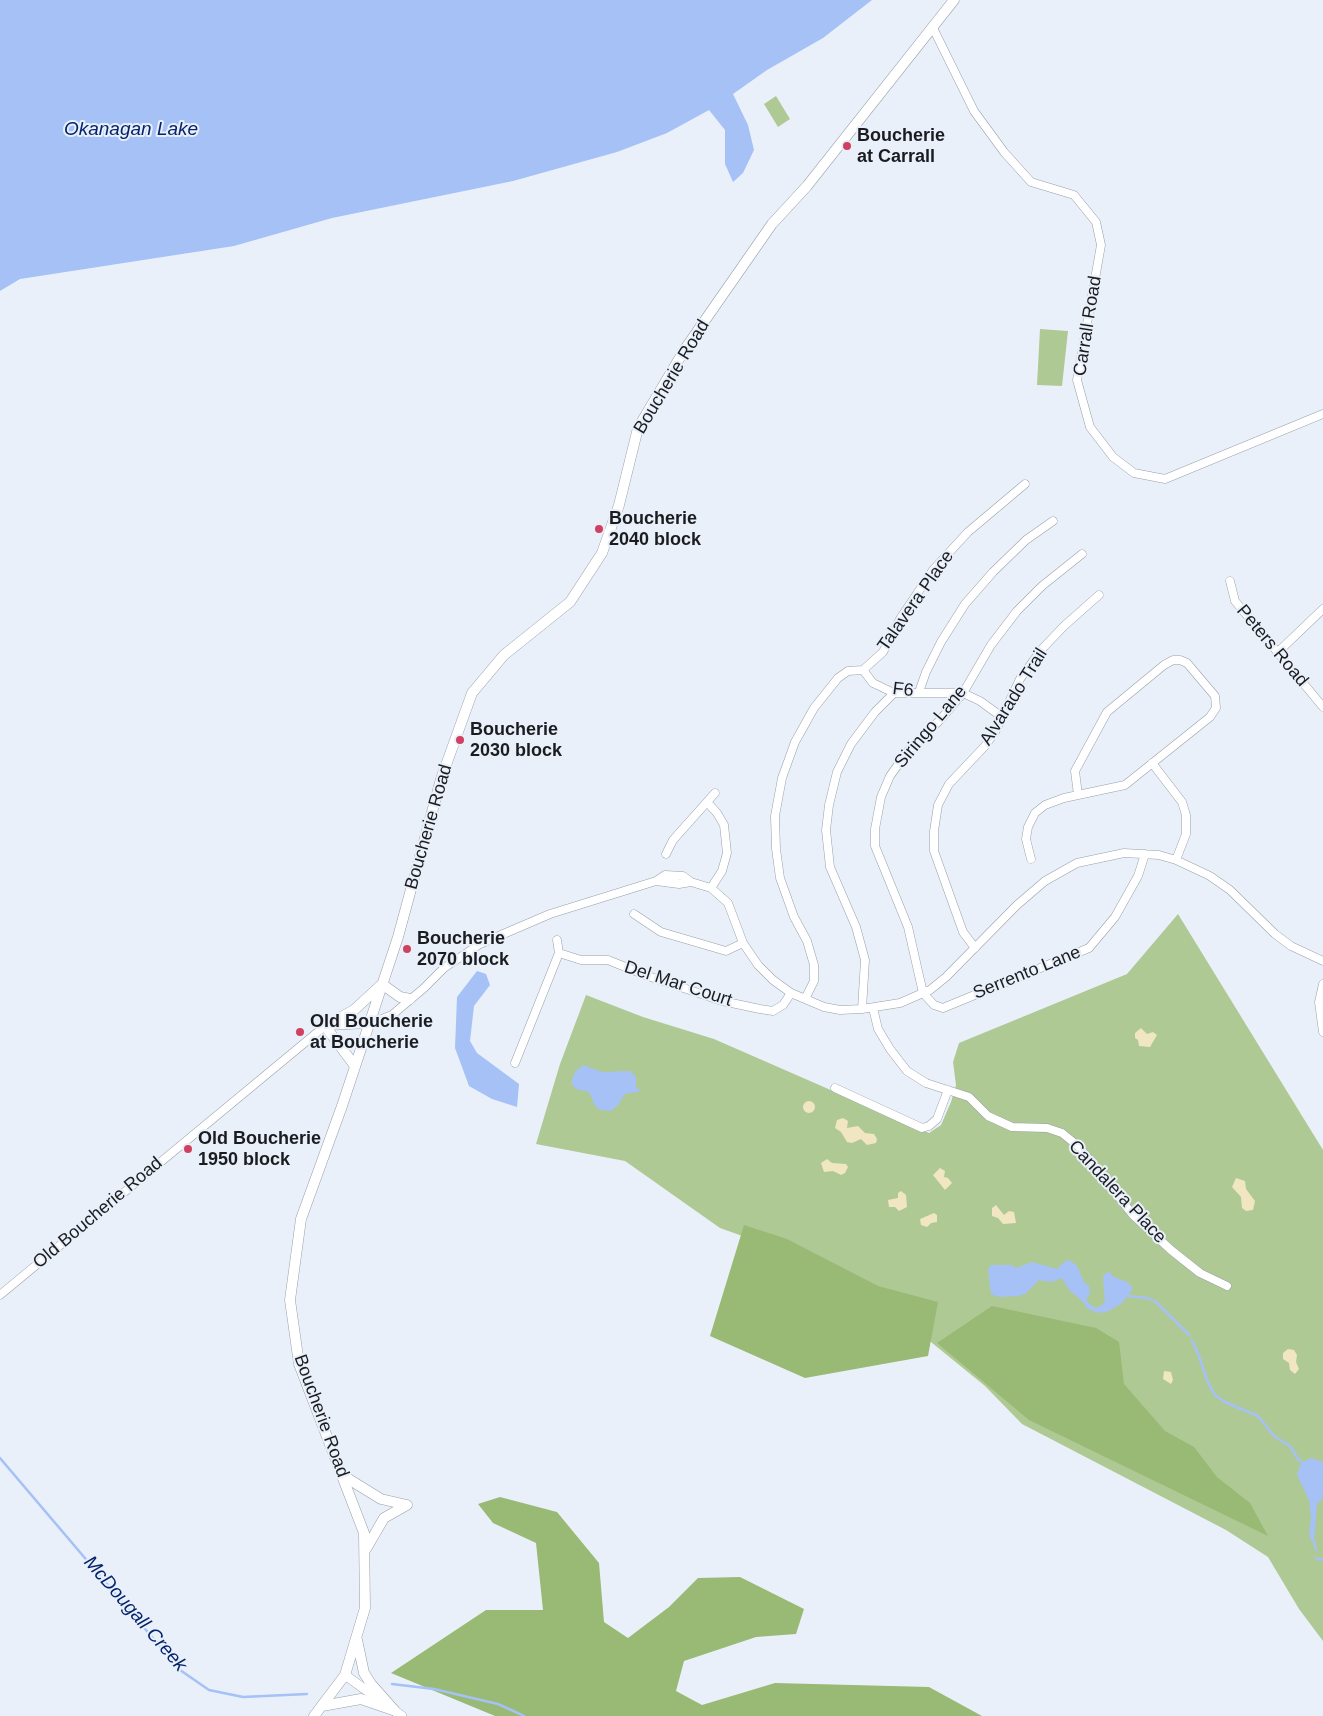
<!DOCTYPE html>
<html>
<head>
<meta charset="utf-8">
<style>
  body { margin:0 }
  canvas { display:block; background:#e9f0fa }
</style>
</head>
<body>
<canvas width="1323" height="1716"></canvas>
<script>
const ctx = document.querySelector('canvas').getContext('2d');
ctx.lineJoin = 'round';
function fill(path, color) {
  ctx.fillStyle = color;
  ctx.fill(path, 'evenodd');
}
function shape(rows) {
  const path = new Path2D();
  for (const r of rows) {
    if (r.length === 3) {
      path.moveTo(r[0] + r[2], r[1]);
      path.arc(r[0], r[1], r[2], 0, 2 * Math.PI);
      continue;
    }
    path.moveTo(r[0], r[1]);
    for (let i = 2; i < r.length; i += 2) path.lineTo(r[i], r[i + 1]);
  }
  return path;
}
function strokePath(path, color, width, dash) {
  ctx.strokeStyle = color;
  ctx.lineWidth = width;
  ctx.lineCap = dash ? 'butt' : 'round';
  ctx.setLineDash(dash || []);
  ctx.stroke(path);
}
function drawText(font, color, halo, rows, align = 'center') {
  ctx.font = font + ' Arial,sans-serif';
  ctx.lineWidth = 4;
  ctx.setLineDash([]);
  ctx.textBaseline = 'middle';
  ctx.strokeStyle = halo;
  ctx.fillStyle = color;
  for (const [text, x, y, turn = 0] of rows) {
    ctx.save();
    ctx.translate(x, y);
    ctx.rotate((+turn || 0) * Math.PI / 180);
    ctx.textAlign = isNaN(turn) ? turn : align;
    if (halo) ctx.strokeText(text, 0, 0);
    ctx.fillText(text, 0, 0);
    ctx.restore();
  }
}
fill(shape([
  [776,96,790,119,778,127,764,104],
  [1040,329,1068,331,1062,386,1037,385],
  [1178,914,1323,1150,1323,1641,1299,1609,1268,1557,1226,1530,1022,1424,985,1386,883,1303,812,1261,720,1228,625,1161,536,1144,560,1064,586,995,643,1017,714,1039,929,1133,941,1125,951,1102,956,1085,953,1062,959,1043,1127,974]
]), '#afc995');
fill(shape([
  [744,1225,787,1239,878,1286,938,1302,928,1356,805,1378,710,1336],
  [992,1306,1096,1328,1119,1342,1124,1384,1165,1431,1194,1447,1217,1477,1250,1503,1268,1536,1029,1420,937,1343],
  [500,1497,557,1512,599,1563,604,1622,628,1638,669,1607,698,1578,740,1577,804,1609,796,1634,756,1637,684,1661,676,1691,702,1705,775,1683,929,1687,982,1716,495,1716,391,1673,486,1610,543,1610,536,1543,493,1523,478,1504]
]), '#98ba74');
fill(shape([
  [1141,1028,1147,1034,1153,1032,1157,1035,1150,1047,1139,1046,1138,1040,1135,1038,1135,1033],
  [809,1107,6],
  [843,1118,848,1121,847,1128,858,1126,865,1133,874,1134,877,1139,876,1143,867,1145,861,1139,852,1143,847,1142,841,1132,835,1128,837,1120],
  [827,1159,832,1163,846,1164,848,1167,845,1173,841,1175,833,1171,824,1172,821,1163],
  [940,1168,945,1171,944,1177,948,1178,952,1183,945,1190,933,1175],
  [1236,1178,1245,1181,1246,1189,1255,1201,1253,1210,1246,1211,1242,1208,1241,1197,1232,1187],
  [901,1191,906,1195,907,1207,899,1211,895,1207,889,1207,888,1200,898,1198,898,1193],
  [996,1205,1004,1215,1009,1211,1014,1212,1016,1223,1003,1224,998,1218,992,1216,992,1208],
  [934,1213,937,1215,937,1222,931,1223,927,1227,921,1225,920,1219],
  [1288,1349,1294,1350,1297,1355,1296,1362,1299,1369,1295,1374,1290,1370,1289,1363,1283,1359,1283,1353],
  [1164,1371,1171,1372,1173,1380,1171,1384,1163,1379]
]), '#f0e6c1');
fill(shape([
  [0,0,872,0,823,38,767,70,733,94,748,125,754,150,743,173,733,182,725,164,725,130,709,110,667,133,617,152,513,181,332,218,234,246,20,279,0,291],
  [477,971,486,974,490,985,474,1006,470,1041,477,1053,519,1084,517,1107,492,1099,469,1086,455,1048,457,997],
  [583,1065,602,1072,630,1071,636,1077,636,1087,641,1091,625,1094,618,1105,611,1111,600,1110,595,1106,589,1092,576,1089,571,1083,575,1072],
  [1070,1260,1077,1266,1084,1282,1089,1286,1090,1293,1086,1300,1092,1306,1098,1308,1105,1302,1103,1277,1108,1271,1114,1277,1127,1282,1132,1287,1132,1290,1122,1303,1109,1311,1099,1313,1088,1309,1081,1300,1069,1290,1062,1278,1052,1282,1039,1280,1025,1294,1018,1296,998,1297,991,1294,988,1270,991,1265,1012,1265,1016,1268,1032,1262,1057,1269,1064,1262],
  [1311,1458,1323,1462,1323,1498,1317,1504,1314,1542,1311,1541,1309,1533,1311,1518,1309,1500,1297,1475,1301,1463]
]), '#a5c1f6');
strokePath(shape([
  [1128,1296,1148,1298,1156,1302,1189,1335],
  [1192,1340,1199,1356,1208,1383,1215,1395,1225,1402,1258,1416,1274,1436,1290,1446,1298,1459,1302,1462],
  [0,1458,180,1670,209,1690,243,1697,307,1694],
  [1314,1542,1316,1550],
  [1316,1558,1323,1560],
  [392,1684,434,1689,498,1704,524,1716]
]), '#a5c1f6', 2.5);
const minor = shape([
  [933,28,974,111,1004,152,1031,182,1074,195,1096,222,1101,245,1077,380,1090,427,1113,457,1134,473,1165,479,1323,414],
  [1082,554,1042,586,1017,611,991,645,963,693,940,720,908,751,890,776,881,797,875,829,875,846,908,927,923,993,934,1005,943,1008,1089,948,1115,917,1138,876,1145,854],
  [1230,581,1235,601,1323,707],
  [1277,653,1323,609],
  [863,670,873,683,894,693,963,693,980,701,1002,717],
  [919,692,926,672,941,642,965,604,993,572,1026,540,1053,521],
  [1152,763,1182,802,1186,815,1186,834,1176,860],
  [707,802,717,813,724,825,727,853,722,871,711,888],
  [666,854,673,840,715,793],
  [1031,859,1026,839,1028,827,1035,813,1045,805,1064,798,1078,795,1125,785,1210,717,1216,708,1215,696,1187,663,1180,660,1173,660,1164,665,1107,712,1075,771,1078,795],
  [656,881,679,884,691,882],
  [634,914,661,932,726,951,743,943],
  [975,948,963,932,934,851,934,831,938,805,949,784,985,746,995,732,1020,679,1042,649,1064,626,1099,595],
  [559,953,581,960,608,960,645,975,722,1001,760,1009,773,1011,783,1005,791,993],
  [1323,984,1319,1002,1323,1032],
  [805,999,814,981,814,965,807,941,794,917,780,878,776,849,775,816,782,778,795,742,814,708,838,678,848,671,863,670,883,652,900,619,933,570,968,532,1025,484],
  [873,1008,878,1029,890,1049,907,1071,926,1083,969,1097,988,1116,1012,1127,1047,1128,1062,1133,1078,1146,1133,1215,1171,1250,1200,1273,1227,1286],
  [862,1009,865,960,856,927,830,867,826,830,829,805,837,772,851,744,875,712,894,693],
  [515,1063,559,953,557,940],
  [835,1088,922,1128,929,1126,937,1119,948,1090],
  [0,1295,325,1026,369,1024,392,1015,424,988,444,968,480,944,550,914,656,881,665,875,683,876,691,882,711,888,728,903,743,943,758,965,773,980,791,993,824,1007,840,1010,862,1009,900,1003,930,990,946,977,1017,905,1045,881,1077,863,1124,853,1159,855,1176,860,1210,876,1230,890,1275,934,1291,946,1323,961]
]);
const tertiary = shape([
  [345,1675,402,1716]
]);
const secondary = shape([
  [382,984,400,997,410,999],
  [355,1066,325,1026,354,1010,380,986],
  [342,1475,381,1499,407,1505],
  [366,1549,384,1518,407,1505],
  [357,1640,364,1673,371,1684,395,1711],
  [322,1706,361,1699,393,1710],
  [314,1716,345,1675,365,1608,364,1533,299,1364,290,1300,301,1219,342,1106,398,937,441,779,472,693,504,655,570,602,602,553,619,505,638,428,685,349,772,224,807,186,954,0]
]);
strokePath(minor, '#999fa8', 9);
strokePath(tertiary, '#999fa8', 10);
strokePath(secondary, '#999fa8', 11);
strokePath(minor, '#fff', 8);
strokePath(tertiary, '#fff', 9);
strokePath(secondary, '#fff', 10);
for (const [x, y, r, color] of [
  [847,146,5,"#d04061"],
  [599,529,5,"#d04061"],
  [460,740,5,"#d04061"],
  [407,949,5,"#d04061"],
  [300,1032,5,"#d04061"],
  [188,1149,5,"#d04061"]
]) {
  const dot = new Path2D();
  dot.arc(x, y, r, 0, 2 * Math.PI);
  ctx.fillStyle = color;
  ctx.fill(dot);
  strokePath(dot, '#e9f0fa', 2);
}
drawText('bold 18px', '#1a1c20', '#e9f0fa', [
  ["Boucherie",857,136],
  ["at Carrall",857,157],
  ["Boucherie",609,519],
  ["2040 block",609,540],
  ["Boucherie",470,730],
  ["2030 block",470,751],
  ["Boucherie",417,939],
  ["2070 block",417,960],
  ["Old Boucherie",310,1022],
  ["at Boucherie",310,1043],
  ["Old Boucherie",198,1139],
  ["1950 block",198,1160]
], 'left');
drawText('18px', '#1a1c20', '#e9f0fa', [
  ["Carrall Road",1088,326,-81],
  ["Boucherie Road",672,377,-59],
  ["Talavera Place",916,601,-55],
  ["Peters Road",1272,646,50],
  ["F6",903,690,7],
  ["Alvarado Trail",1014,697,-58],
  ["Siringo Lane",931,727,-50],
  ["Boucherie Road",429,827,-74],
  ["Serrento Lane",1027,973,-22],
  ["Del Mar Court",678,984,18],
  ["Candalera Place",1117,1192,47],
  ["Old Boucherie Road",98,1213,-40],
  ["Boucherie Road",321,1416,70]
]);
drawText('italic 19px', '#05246d', '#e9f0fa', [
  ["Okanagan Lake",131,130],
  ["McDougall Creek",135,1614,49]
]);
</script>
</body>
</html>
